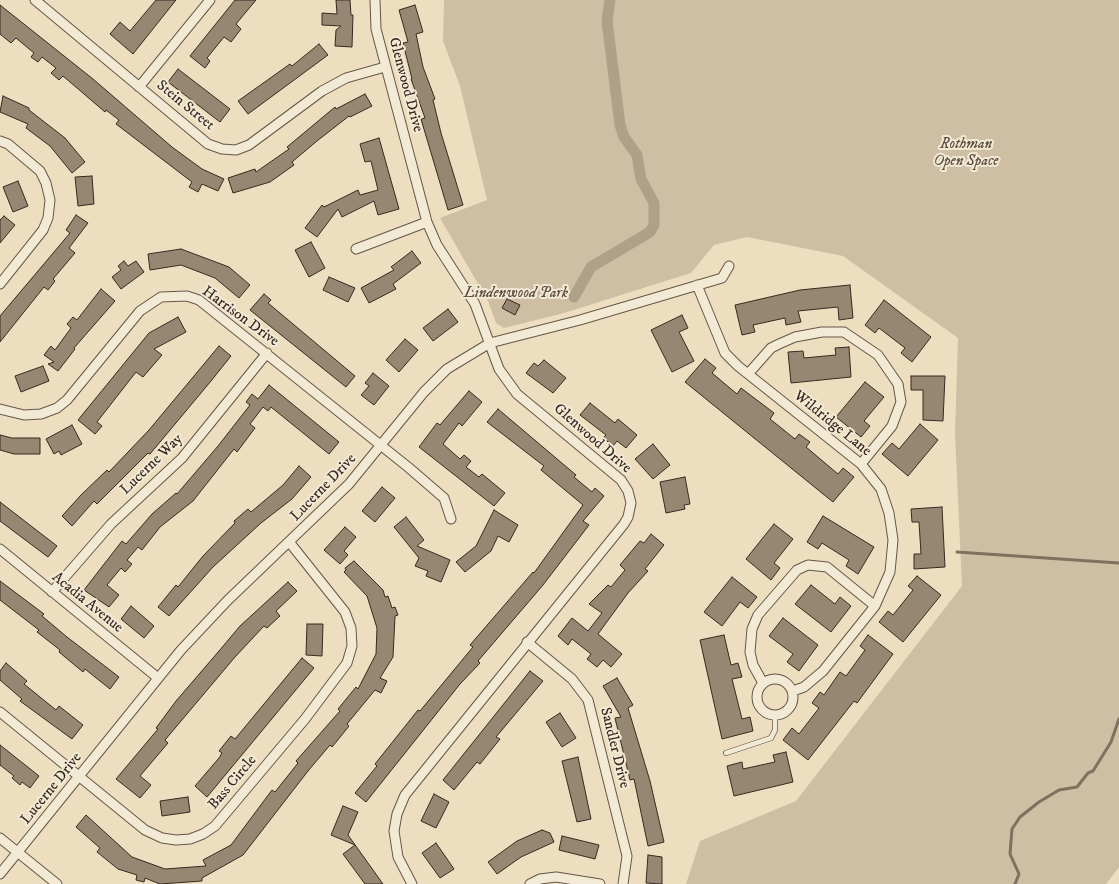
<!DOCTYPE html>
<html>
<head>
<meta charset="utf-8">
<style>
  body { margin:0 }
  canvas { display:block; background:#eddebf }
</style>
</head>
<body>
<canvas width="1119" height="884"></canvas>
<script>
const ctx = document.querySelector('canvas').getContext('2d');
ctx.lineJoin = 'round';
function fill(path, color) {
  ctx.fillStyle = color;
  ctx.fill(path, 'evenodd');
}
function shape(rows) {
  const path = new Path2D();
  for (const r of rows) {
    if (r.length === 3) {
      path.moveTo(r[0] + r[2], r[1]);
      path.arc(r[0], r[1], r[2], 0, 2 * Math.PI);
      continue;
    }
    path.moveTo(r[0], r[1]);
    for (let i = 2; i < r.length; i += 2) path.lineTo(r[i], r[i + 1]);
  }
  return path;
}
function strokePath(path, color, width, dash) {
  ctx.strokeStyle = color;
  ctx.lineWidth = width;
  ctx.lineCap = dash ? 'butt' : 'round';
  ctx.setLineDash(dash || []);
  ctx.stroke(path);
}
function drawText(font, color, halo, rows, align = 'center') {
  ctx.font = font + ' "IM FELL DW Pica",serif';
  ctx.lineWidth = 4;
  ctx.setLineDash([]);
  ctx.textBaseline = 'middle';
  ctx.strokeStyle = halo;
  ctx.fillStyle = color;
  for (const [text, x, y, turn = 0] of rows) {
    ctx.save();
    ctx.translate(x, y);
    ctx.rotate((+turn || 0) * Math.PI / 180);
    ctx.textAlign = isNaN(turn) ? turn : align;
    if (halo) ctx.strokeText(text, 0, 0);
    ctx.fillText(text, 0, 0);
    ctx.restore();
  }
}
fill(shape([
  [444,0,1119,0,1119,867,1106,884,686,884,700,841,796,801,962,586,955,434,958,338,843,256,747,237,714,245,691,273,564,313,504,328,496,323,488,301,440,218,487,200,460,86,443,41]
]), '#cebfa4');
strokePath(shape([
  [957,552,1119,563],
  [1015,884,1019,874,1010,854,1012,829,1020,817,1039,802,1059,790,1077,787,1088,773,1093,771,1111,742,1119,719]
]), '#7f705f', 3);
strokePath(shape([
  [574,297,591,267,650,232,654,225,654,203,641,179,637,155,624,137,620,125,607,21,610,0]
]), '#afa089', 11);
const building = shape([
  [156,0,176,0,133,54,110,34,120,22,130,31,156,0],
  [235,0,256,0,236,24,241,29,231,42,224,37,207,58,210,61,205,68,190,56,235,0],
  [336,0,350,0,351,15,353,15,352,47,335,46,336,30,341,26,322,25,322,13,337,14,336,0],
  [0,5,93,79,172,147,202,169,224,179,218,191,202,184,198,192,189,187,192,182,116,124,119,120,106,110,105,112,63,76,59,80,51,73,56,68,42,57,38,62,31,57,34,53,16,38,11,43,0,34,0,5],
  [415,5,423,32,416,34,423,67,435,99,433,100,441,133,463,205,448,210,421,119,425,118,411,79,412,79,403,43,408,42,399,10,415,5],
  [319,44,328,55,248,114,238,101,290,64,292,66,319,44],
  [178,69,230,109,220,122,168,82,178,69],
  [365,94,372,106,350,117,349,116,317,141,292,162,294,165,270,182,233,193,228,178,255,169,256,172,289,149,287,147,335,107,336,109,365,94],
  [3,96,29,108,29,110,65,138,85,162,72,173,50,146,26,128,28,124,0,112,3,96],
  [379,138,399,209,378,215,374,201,342,217,338,209,317,237,305,228,322,205,324,207,358,190,360,195,378,190,371,161,365,162,360,144,379,138],
  [92,176,94,204,78,206,75,177,92,176],
  [18,181,28,206,13,212,3,187,18,181],
  [76,215,88,223,69,248,75,253,53,279,55,281,48,290,44,287,0,342,0,316,70,233,66,230,76,215],
  [4,216,15,225,0,243,0,220,4,216],
  [311,242,325,268,309,277,295,250,311,242],
  [181,249,229,267,250,285,239,298,215,278,181,265,150,270,148,254,181,249],
  [412,251,421,263,393,284,396,289,369,303,361,288,394,270,391,267,412,251],
  [124,261,128,266,136,261,144,272,121,289,112,277,121,270,118,266,124,261],
  [329,277,355,288,348,302,323,290,329,277],
  [850,285,853,318,839,320,838,307,798,311,801,322,786,325,785,318,753,325,755,332,742,335,735,305,800,290,850,285],
  [101,289,115,301,74,348,75,349,58,371,48,364,54,362,44,355,51,346,55,350,71,328,67,324,73,317,77,320,101,289],
  [264,294,271,300,268,303,355,376,346,387,250,310,264,294],
  [507,299,520,305,515,315,502,308,507,299],
  [884,300,931,337,912,362,901,353,905,348,879,328,875,333,865,325,884,300],
  [448,309,458,322,433,341,423,328,448,309],
  [682,315,688,328,679,332,694,361,672,372,651,330,682,315],
  [178,317,186,332,154,349,162,355,143,377,136,372,97,422,102,426,95,434,78,420,149,333,178,317],
  [405,339,418,350,399,372,386,360,405,339],
  [219,346,231,356,211,381,150,454,148,453,97,504,94,501,72,526,62,516,81,495,107,470,109,472,149,430,219,346],
  [849,347,851,377,791,383,788,352,803,351,804,358,836,355,835,348,849,347],
  [705,359,716,368,712,373,737,394,741,388,774,413,770,419,795,439,799,434,810,442,806,447,838,474,843,468,854,477,833,502,685,382,705,359],
  [544,360,566,378,553,393,526,373,534,363,538,366,544,360],
  [43,366,49,381,21,392,15,376,43,366],
  [373,373,389,386,374,405,361,395,369,386,365,383,373,373],
  [911,376,945,376,943,421,923,420,923,390,911,390,911,376],
  [865,382,884,397,864,421,870,426,861,437,836,417,865,382],
  [269,385,339,442,329,454,271,407,268,411,263,407,250,424,255,428,237,452,234,449,193,501,160,527,142,550,138,547,127,560,132,564,125,572,121,568,107,585,119,595,109,607,84,590,122,541,126,544,152,514,176,493,177,494,218,446,250,405,246,402,252,394,258,399,269,385],
  [469,391,482,402,462,426,459,423,443,444,460,459,464,455,471,461,466,467,479,477,482,474,505,493,494,506,419,447,437,423,440,425,469,391],
  [590,403,615,423,618,419,637,435,626,448,617,441,613,446,603,438,606,435,580,415,590,403],
  [498,409,576,475,574,477,592,492,595,488,604,496,583,521,589,525,543,585,478,661,480,663,460,684,366,802,355,793,377,766,375,764,418,710,420,711,473,647,470,645,533,572,534,573,583,505,541,470,544,466,487,422,498,409],
  [920,424,938,440,908,476,882,454,892,443,899,449,920,424],
  [72,425,82,444,61,455,59,451,54,454,46,439,72,425],
  [0,435,12,438,40,438,40,454,14,454,0,450,0,435],
  [653,444,670,465,653,479,635,459,653,444],
  [299,466,311,477,292,499,261,523,213,567,169,616,158,607,176,585,178,587,203,556,235,523,234,521,248,509,251,512,283,485,299,466],
  [685,477,690,504,684,505,685,509,666,513,660,482,685,477],
  [382,487,395,498,375,522,362,511,382,487],
  [0,502,57,546,48,557,0,521,0,502],
  [942,507,945,567,914,569,914,554,921,554,919,522,912,522,911,509,942,507],
  [494,510,518,525,509,542,498,536,491,551,465,572,456,562,476,546,494,510],
  [823,516,874,547,858,574,846,566,849,560,822,543,818,549,807,542,823,516],
  [406,517,424,540,417,546,450,560,441,582,426,576,428,571,415,566,419,558,394,527,406,517],
  [774,524,793,539,774,563,780,568,771,580,746,559,774,524],
  [345,527,356,537,344,551,348,555,340,564,324,550,345,527],
  [651,534,664,545,645,569,648,571,628,593,598,634,622,654,611,667,603,660,597,667,587,659,591,654,572,639,568,645,558,636,572,618,588,631,602,613,589,604,608,585,611,587,625,570,620,565,640,541,644,543,651,534],
  [354,561,383,590,385,597,388,596,392,608,395,607,398,615,395,616,393,657,380,678,387,681,381,693,375,690,347,724,349,726,341,736,332,747,330,745,308,771,243,855,202,878,202,881,160,884,145,878,144,882,136,880,137,875,118,869,97,852,100,848,76,827,86,815,132,857,165,869,206,866,203,860,231,845,272,790,275,792,298,763,296,761,340,711,338,709,356,687,358,689,376,654,377,628,367,596,344,572,346,570,345,568,354,561],
  [917,576,941,595,903,642,879,622,888,611,893,615,913,590,908,586,917,576],
  [732,577,757,597,748,608,740,602,722,626,704,612,732,577],
  [0,581,44,614,42,616,67,637,119,677,110,689,85,669,83,672,59,652,60,650,37,632,39,630,0,600,0,581],
  [288,582,297,591,276,611,280,616,267,628,264,626,235,657,165,740,168,743,140,776,151,785,140,798,116,779,158,729,156,728,176,701,219,651,240,626,288,582],
  [811,585,835,604,840,597,851,606,831,632,795,604,811,585],
  [131,606,154,626,144,638,121,619,131,606],
  [783,618,818,645,799,671,787,662,793,654,769,636,783,618],
  [307,624,323,624,322,656,306,655,307,624],
  [724,635,731,665,738,663,742,677,732,679,742,719,750,717,753,731,722,739,700,640,724,635],
  [868,635,893,654,857,703,854,701,808,760,783,740,792,728,799,734,819,708,812,703,820,692,824,695,840,672,846,676,865,650,860,646,868,635],
  [302,658,314,668,207,797,195,786,219,758,222,753,219,751,231,736,235,739,302,658],
  [6,663,27,681,24,684,56,710,59,706,83,725,72,739,20,701,22,699,0,680,0,671,6,663],
  [530,671,543,681,496,737,500,739,480,764,477,762,454,790,443,780,530,671],
  [617,678,633,705,628,708,650,781,664,842,648,846,634,779,630,780,615,718,621,717,603,686,617,678],
  [560,713,576,738,562,747,546,722,560,713],
  [0,745,39,776,30,788,22,782,20,785,12,778,14,776,0,765,0,745],
  [786,752,793,782,734,796,727,766,742,762,743,769,775,762,773,755,786,752],
  [578,757,591,819,577,822,562,761,578,757],
  [434,794,449,802,436,828,421,821,434,794],
  [188,797,190,812,162,816,160,801,188,797],
  [343,806,358,812,348,835,383,884,365,884,343,854,355,845,331,835,343,806],
  [542,830,550,833,554,842,521,857,497,874,488,862,517,841,542,830],
  [562,836,599,845,595,859,559,850,562,836],
  [436,843,454,869,440,878,422,853,436,843],
  [648,855,662,857,662,884,646,883,648,855]
]);
fill(building, '#968773');
strokePath(building, '#382920', 1);
const lane = shape([
  [726,753,771,738,775,730,775,715]
]);
const street = shape([
  [35,0,208,144,222,149,236,150,249,145,322,91,346,78,385,67],
  [375,0,376,29,427,222,437,245,475,304,499,369,517,394,621,480,628,491,631,503,628,517,624,524,405,795,397,814,394,831,398,857,412,884],
  [139,87,210,0],
  [0,141,8,144,40,171,46,183,50,200,48,218,43,230,0,284],
  [356,249,427,222],
  [697,285,725,353,738,366,861,464,881,489,889,513,893,540,890,572,875,606,823,671,804,687,793,691],
  [748,374,771,348,779,344,795,337,822,332,844,332,878,355,898,384,901,402,892,426,861,464],
  [0,409,24,415,41,414,57,408,67,400,140,311,161,297,187,296,199,300,408,467,444,498,451,519],
  [0,549,158,678],
  [52,592,111,524,182,458,267,353],
  [527,642,572,679,588,700,627,856,623,884],
  [775,697,18],
  [763,683,753,665,750,652,752,629,758,615,797,570,808,565,827,567,875,606],
  [0,712,145,830,162,838,176,840,190,839,203,834,215,826,305,719,347,663,352,646,351,628,345,612,290,543],
  [0,838,57,884],
  [0,874,181,650,228,600,349,484,424,392,447,369,490,343,580,320,722,278,729,266],
  [530,884,540,879,556,877,600,884]
]);
strokePath(lane, '#655648', 6);
strokePath(street, '#655648', 11);
strokePath(lane, '#f3ead5', 4.5);
strokePath(street, '#f3ead5', 9);
drawText('15px', '#382920', '#f3ead5', [
  ["Glenwood Drive",405,85,75],
  ["Stein Street",185,106,39],
  ["Harrison Drive",240,317,36],
  ["Wildridge Lane",832,424,39],
  ["Glenwood Drive",592,439,41],
  ["Lucerne Way",152,465,-44],
  ["Lucerne Drive",324,488,-46],
  ["Acadia Avenue",87,603,39],
  ["Sandler Drive",614,748,76],
  ["Bass Circle",233,783,-50],
  ["Lucerne Drive",52,789,-51]
]);
drawText('italic 15px', '#5e4e41', '#f3ead5', [
  ["Rothman",966,145],
  ["Open Space",966,162],
  ["Lindenwood Park",516,294]
]);
</script>
</body>
</html>
